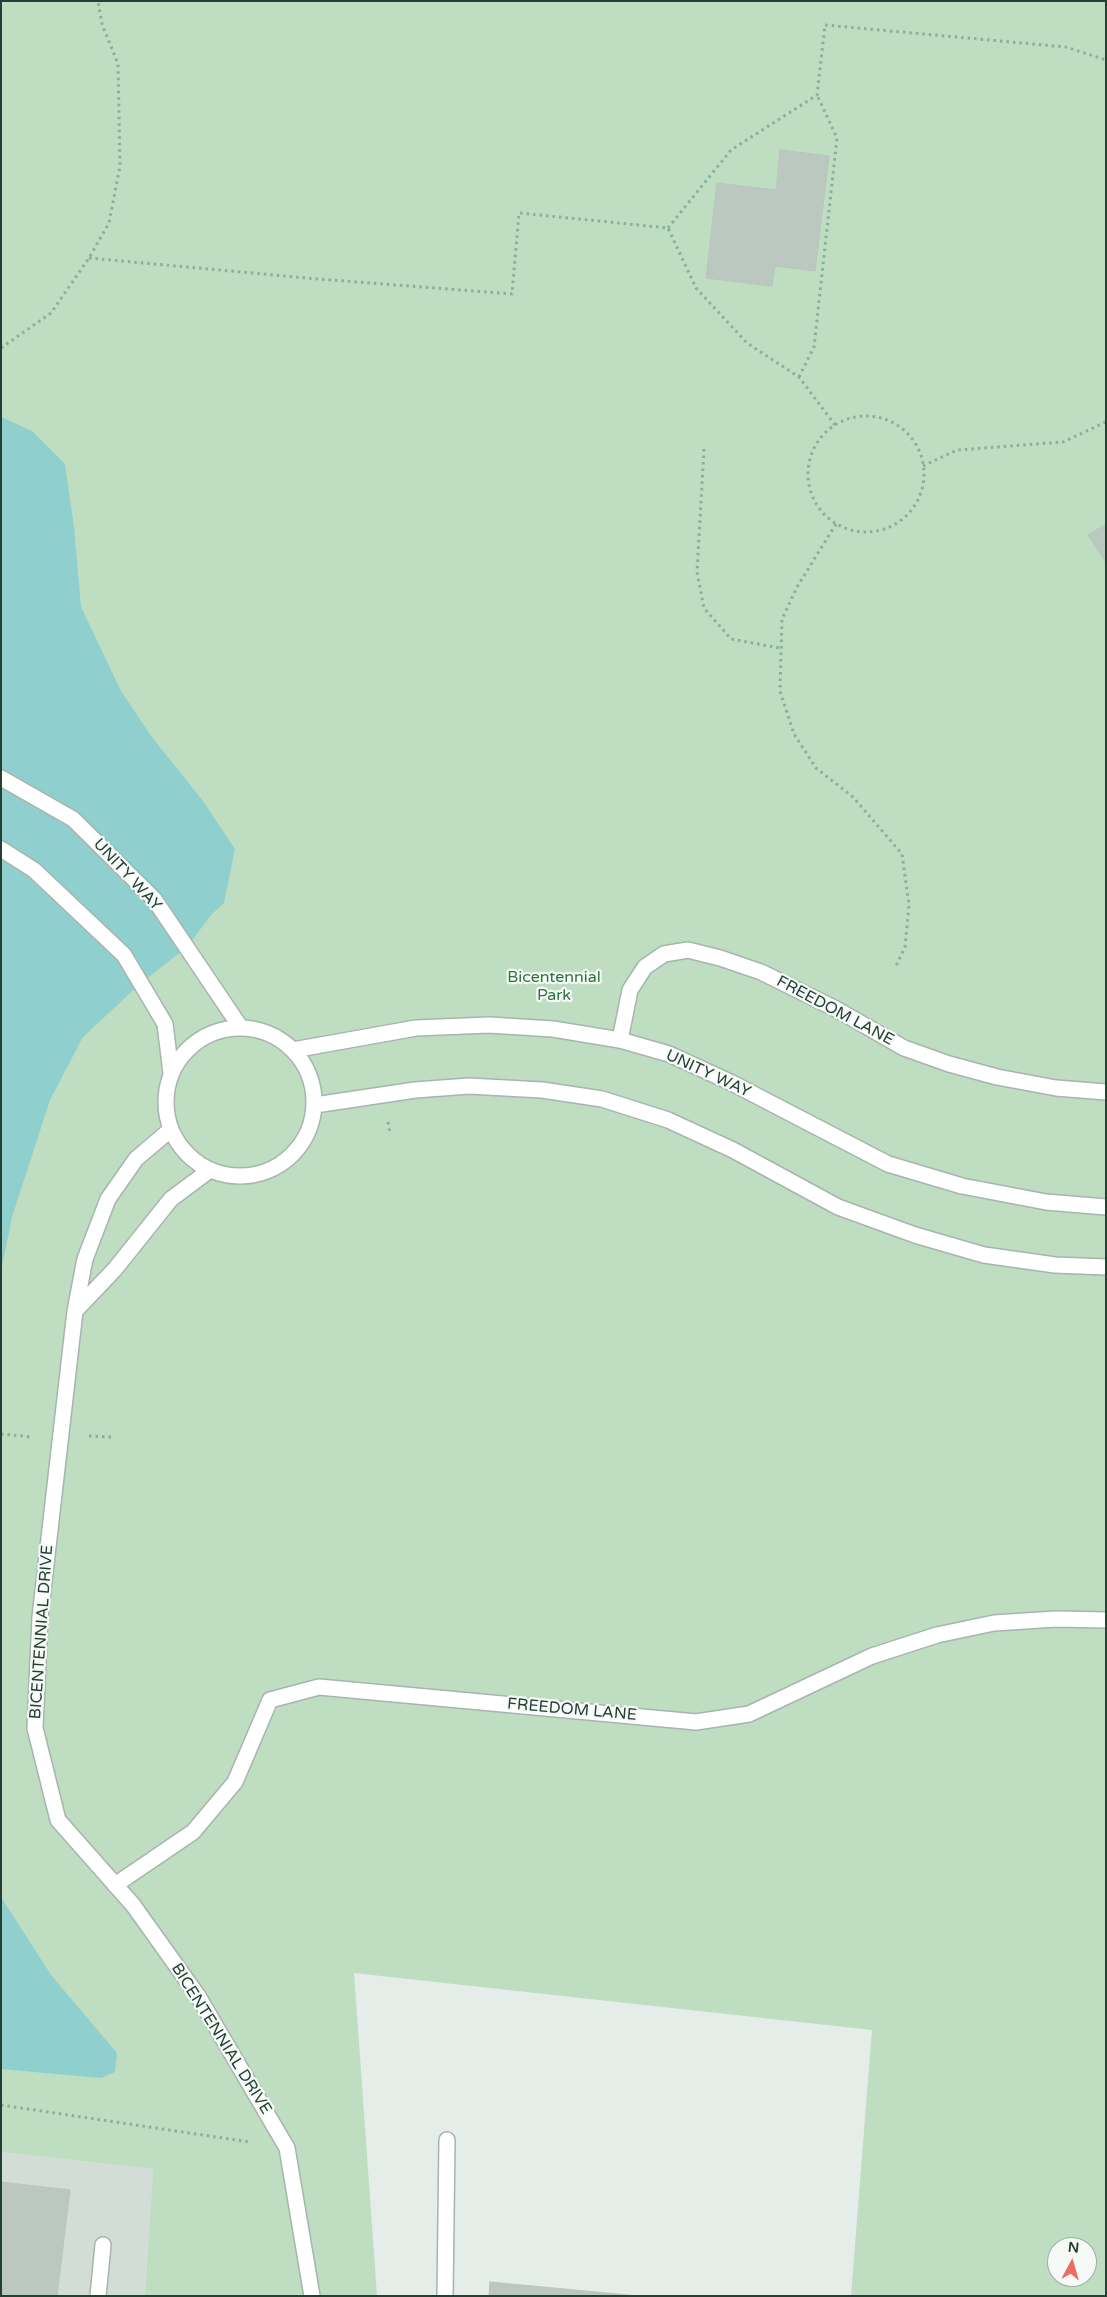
<!DOCTYPE html>
<html>
<head>
<meta charset="utf-8">
<style>
  body { margin:0 }
  #map { position:relative; width:1107px; height:2297px; overflow:hidden; background:#e4ede8; font-family:"Varela Round",sans-serif }
  canvas { display:block }
  .frame { position:absolute; inset:0; border:2px solid #243f33; pointer-events:none }
  .north { position:absolute; left:1047px; top:2237px; width:50px; height:50px; box-sizing:border-box; background:#f5faf6; border:1px solid #a1afa8; border-radius:50%; rotate:6deg; font-size:14px; font-weight:700; line-height:20px; text-align:center; color:#243f33 }
  .north::after { content:''; display:block; margin:auto; width:18px; height:22px; background:#ed6d62; clip-path:polygon(50% 0,100% 100%,50% 72%,0 100%) }
</style>
</head>
<body>
<div id="map">
<canvas width="1107" height="2297"></canvas>
<div class="frame"></div>
<div class="north">N</div>
</div>
<script>
const ctx = document.querySelector('canvas').getContext('2d');
ctx.lineJoin = 'round';
function fill(path, color) {
  ctx.fillStyle = color;
  ctx.fill(path, 'evenodd');
}
function shape(rows) {
  const path = new Path2D();
  for (const r of rows) {
    if (r.length === 3) {
      path.moveTo(r[0] + r[2], r[1]);
      path.arc(r[0], r[1], r[2], 0, 2 * Math.PI);
      continue;
    }
    path.moveTo(r[0], r[1]);
    for (let i = 2; i < r.length; i += 2) path.lineTo(r[i], r[i + 1]);
  }
  return path;
}
function strokePath(path, color, width, dash) {
  ctx.strokeStyle = color;
  ctx.lineWidth = width;
  ctx.lineCap = dash ? 'butt' : 'round';
  ctx.setLineDash(dash || []);
  ctx.stroke(path);
}
function drawText(font, color, halo, rows, align = 'center') {
  ctx.font = font + ' "Varela Round",sans-serif';
  ctx.lineWidth = 4.5;
  ctx.setLineDash([]);
  ctx.textBaseline = 'middle';
  ctx.strokeStyle = halo;
  ctx.fillStyle = color;
  for (const [text, x, y, turn = 0] of rows) {
    ctx.save();
    ctx.translate(x, y);
    ctx.rotate((+turn || 0) * Math.PI / 180);
    ctx.textAlign = isNaN(turn) ? turn : align;
    if (halo) ctx.strokeText(text, 0, 0);
    ctx.fillText(text, 0, 0);
    ctx.restore();
  }
}
fill(shape([
  [1,2152,153,2169,145,2296,1,2296]
]), '#d2ddd6');
fill(shape([
  [1,1,1106,1,1106,2296,851,2296,872,2030,354,1973,377,2296,145,2296,153,2169,1,2152],
  [1057,2247,1087,2247,1087,2277,1057,2277]
]), '#beddc1');
fill(shape([
  [1,417,32,431,65,464,74,527,81,607,121,691,151,736,203,801,235,849,224,903,211,915,187,947,141,983,83,1037,50,1100,12,1217,1,1271],
  [1,1897,51,1975,117,2053,115,2072,101,2078,1,2069]
]), '#8fd0cf');
const building = shape([
  [780,150,829,156,815,271,775,266,772,286,706,278,717,183,776,190,780,150],
  [1106,524,1106,563,1088,535,1106,524],
  [1,2182,70,2190,57,2296,1,2296,1,2182],
  [490,2282,638,2296,489,2296,490,2282]
]);
fill(building, '#bac8c0');
strokePath(building, '#b7c7bd', 1);
const lane = shape([
  [620,1040,630,990,645,967,664,954,688,950,720,958,761,972,836,1009,904,1048,949,1064,997,1077,1056,1088,1106,1092],
  [115,1885,193,1832,235,1782,270,1700,319,1687,696,1722,749,1714,872,1656,937,1635,994,1623,1056,1619,1106,1620],
  [98,2296,103,2245],
  [445,2296,447,2140]
]);
const street = shape([
  [1,778,73,819,154,899,241,1028],
  [1,849,34,870,124,955,165,1024,171,1073],
  [240,1102,74],
  [293,1050,416,1028,489,1025,553,1029,620,1040,669,1054,732,1083,888,1164,962,1186,1046,1202,1106,1207],
  [315,1105,415,1090,469,1086,542,1090,602,1099,668,1120,733,1150,838,1207,915,1235,984,1255,1055,1265,1106,1267],
  [170,1130,136,1159,108,1199,85,1259,75,1311,40,1617,35,1728,58,1820,133,1905,198,1996,287,2148,312,2296],
  [75,1311,115,1269,171,1199,210,1170]
]);
strokePath(lane, '#a7b5ae', 18);
strokePath(street, '#a7b5ae', 18);
strokePath(shape([
  [668,228,731,150,817,95,825,25,1066,47,1106,60],
  [89,258,318,279,512,294,519,213,668,228,696,288,747,343,799,377,835,425],
  [1,348,51,313,89,258,109,223,120,166,118,64,102,24,98,1],
  [799,377,814,347,837,138,817,95],
  [866,474,58],
  [704,449,697,572,704,608,731,639,780,648],
  [923,466,957,450,1063,442,1106,422],
  [836,524,797,587,782,619,780,691,794,734,816,768,853,797,902,854,909,905,905,947,895,968],
  [388,1122,390,1133],
  [1,1434,33,1437],
  [89,1436,111,1437],
  [1,2105,250,2142]
]), '#86b09c', 3, [2.5, 4]);
strokePath(lane, '#fff', 15);
strokePath(street, '#fff', 15);
drawText('16px', '#243f33', '#f5faf6', [
  ["UNITY WAY",127,875,47],
  ["FREEDOM LANE",835,1011,28],
  ["UNITY WAY",708,1074,25],
  ["BICENTENNIAL DRIVE",42,1632,-86],
  ["FREEDOM LANE",572,1710,5],
  ["BICENTENNIAL DRIVE",221,2039,58]
]);
drawText('16px', '#2f743f', '#f5faf6', [
  ["Bicentennial",554,978],
  ["Park",554,996]
]);
</script>
</body>
</html>
